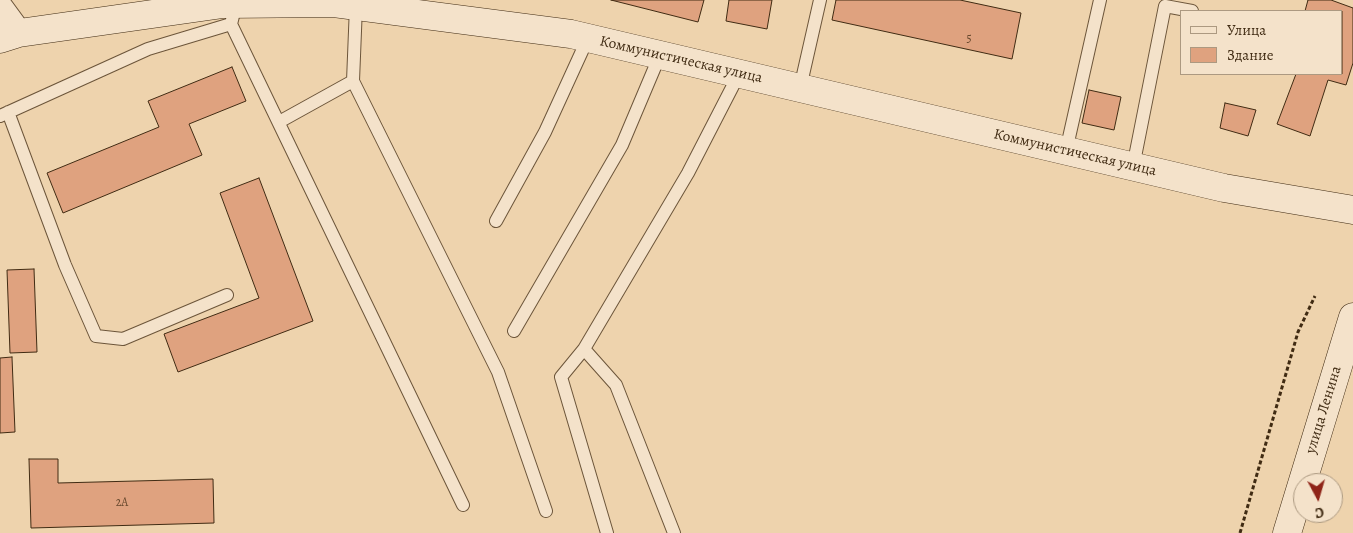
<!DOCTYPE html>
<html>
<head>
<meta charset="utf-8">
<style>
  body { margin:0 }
  #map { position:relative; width:1353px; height:533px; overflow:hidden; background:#eed3ad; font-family:Alegreya,serif }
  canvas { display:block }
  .legend { position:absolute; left:1180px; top:10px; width:162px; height:65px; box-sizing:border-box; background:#f4e2ca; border:1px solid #ac9981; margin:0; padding:6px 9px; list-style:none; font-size:15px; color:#402b13 }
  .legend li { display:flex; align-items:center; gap:10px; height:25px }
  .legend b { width:25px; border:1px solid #ac9981 }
  .north { position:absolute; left:1293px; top:473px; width:50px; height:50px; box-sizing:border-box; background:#f4e2ca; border:1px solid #ac9981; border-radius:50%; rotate:174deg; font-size:14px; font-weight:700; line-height:20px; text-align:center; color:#402b13 }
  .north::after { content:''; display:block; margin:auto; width:18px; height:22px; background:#8f2418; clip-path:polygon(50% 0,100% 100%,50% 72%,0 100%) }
</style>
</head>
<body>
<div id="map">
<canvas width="1353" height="533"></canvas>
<ul class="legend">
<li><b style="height:6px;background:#f4e2ca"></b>Улица</li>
<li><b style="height:14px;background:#dfa27f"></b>Здание</li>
</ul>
<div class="north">С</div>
</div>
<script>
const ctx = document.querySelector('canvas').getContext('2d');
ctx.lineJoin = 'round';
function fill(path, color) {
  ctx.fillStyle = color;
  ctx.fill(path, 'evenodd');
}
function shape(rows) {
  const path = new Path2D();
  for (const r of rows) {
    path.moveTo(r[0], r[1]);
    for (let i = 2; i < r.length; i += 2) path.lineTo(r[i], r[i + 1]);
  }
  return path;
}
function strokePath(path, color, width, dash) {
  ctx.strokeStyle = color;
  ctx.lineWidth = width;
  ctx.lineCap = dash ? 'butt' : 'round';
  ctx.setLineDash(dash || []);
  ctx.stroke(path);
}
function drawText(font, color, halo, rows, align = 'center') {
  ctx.font = font + ' Alegreya,serif';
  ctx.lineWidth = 5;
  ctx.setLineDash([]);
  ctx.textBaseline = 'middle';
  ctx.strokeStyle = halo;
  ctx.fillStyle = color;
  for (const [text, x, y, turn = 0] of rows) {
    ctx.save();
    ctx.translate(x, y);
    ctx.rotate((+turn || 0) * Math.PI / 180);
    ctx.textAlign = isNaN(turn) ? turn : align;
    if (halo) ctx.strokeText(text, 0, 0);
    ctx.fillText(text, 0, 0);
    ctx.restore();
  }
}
const building = shape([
  [611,0,704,0,698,22,611,0],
  [729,0,772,0,767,29,726,21,729,0],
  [836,0,960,0,1021,13,1012,59,832,20,836,0],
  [1308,0,1331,0,1353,8,1353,63,1346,85,1328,80,1310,136,1277,124,1296,74,1342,74,1342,11,1305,11,1308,0],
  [232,67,246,101,189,124,202,155,63,213,47,173,159,127,148,101,232,67],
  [1089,90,1121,97,1114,130,1082,123,1089,90],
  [1225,103,1256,110,1248,136,1220,128,1225,103],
  [259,178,313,321,178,372,164,334,259,298,220,193,259,178],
  [34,269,37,352,10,353,7,270,34,269],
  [12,357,15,432,0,433,0,358,12,357],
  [29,459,58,459,58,483,213,479,214,523,31,528,29,459]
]);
fill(building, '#dfa27f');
strokePath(building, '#402b13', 1);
const service = shape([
  [356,6,353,81,498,372,546,511],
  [231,24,463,505],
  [800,88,820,0],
  [8,112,65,265,96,336,123,339,227,295],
  [0,116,148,49,231,24,233,16],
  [279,122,353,81],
  [1066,151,1100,0],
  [1133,167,1165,6,1192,11],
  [496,221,545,132,588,38],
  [514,331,622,145,660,55],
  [584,349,616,385,674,533],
  [607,533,561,377,584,349,688,173,739,74]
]);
const minor = shape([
  [0,7,19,33]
]);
const secondary = shape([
  [0,39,19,33,223,4,334,3,571,34,1224,188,1353,210],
  [1287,533,1353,317]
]);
strokePath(service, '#6c553a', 14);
strokePath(minor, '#6c553a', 27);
strokePath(secondary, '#402b13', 29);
strokePath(shape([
  [1240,533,1298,332,1315,296]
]), '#402b13', 3, [4, 2.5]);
strokePath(service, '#f4e2ca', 12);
strokePath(minor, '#f4e2ca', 25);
strokePath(secondary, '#f4e2ca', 28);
drawText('12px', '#68492e', null, [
  ["5",969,39],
  ["2А",122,503]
]);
drawText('15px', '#402b13', '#f4e2ca', [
  ["Коммунистическая улица",681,60,13],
  ["Коммунистическая улица",1075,153,13],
  ["улица Ленина",1324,410,-73]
]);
</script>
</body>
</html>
